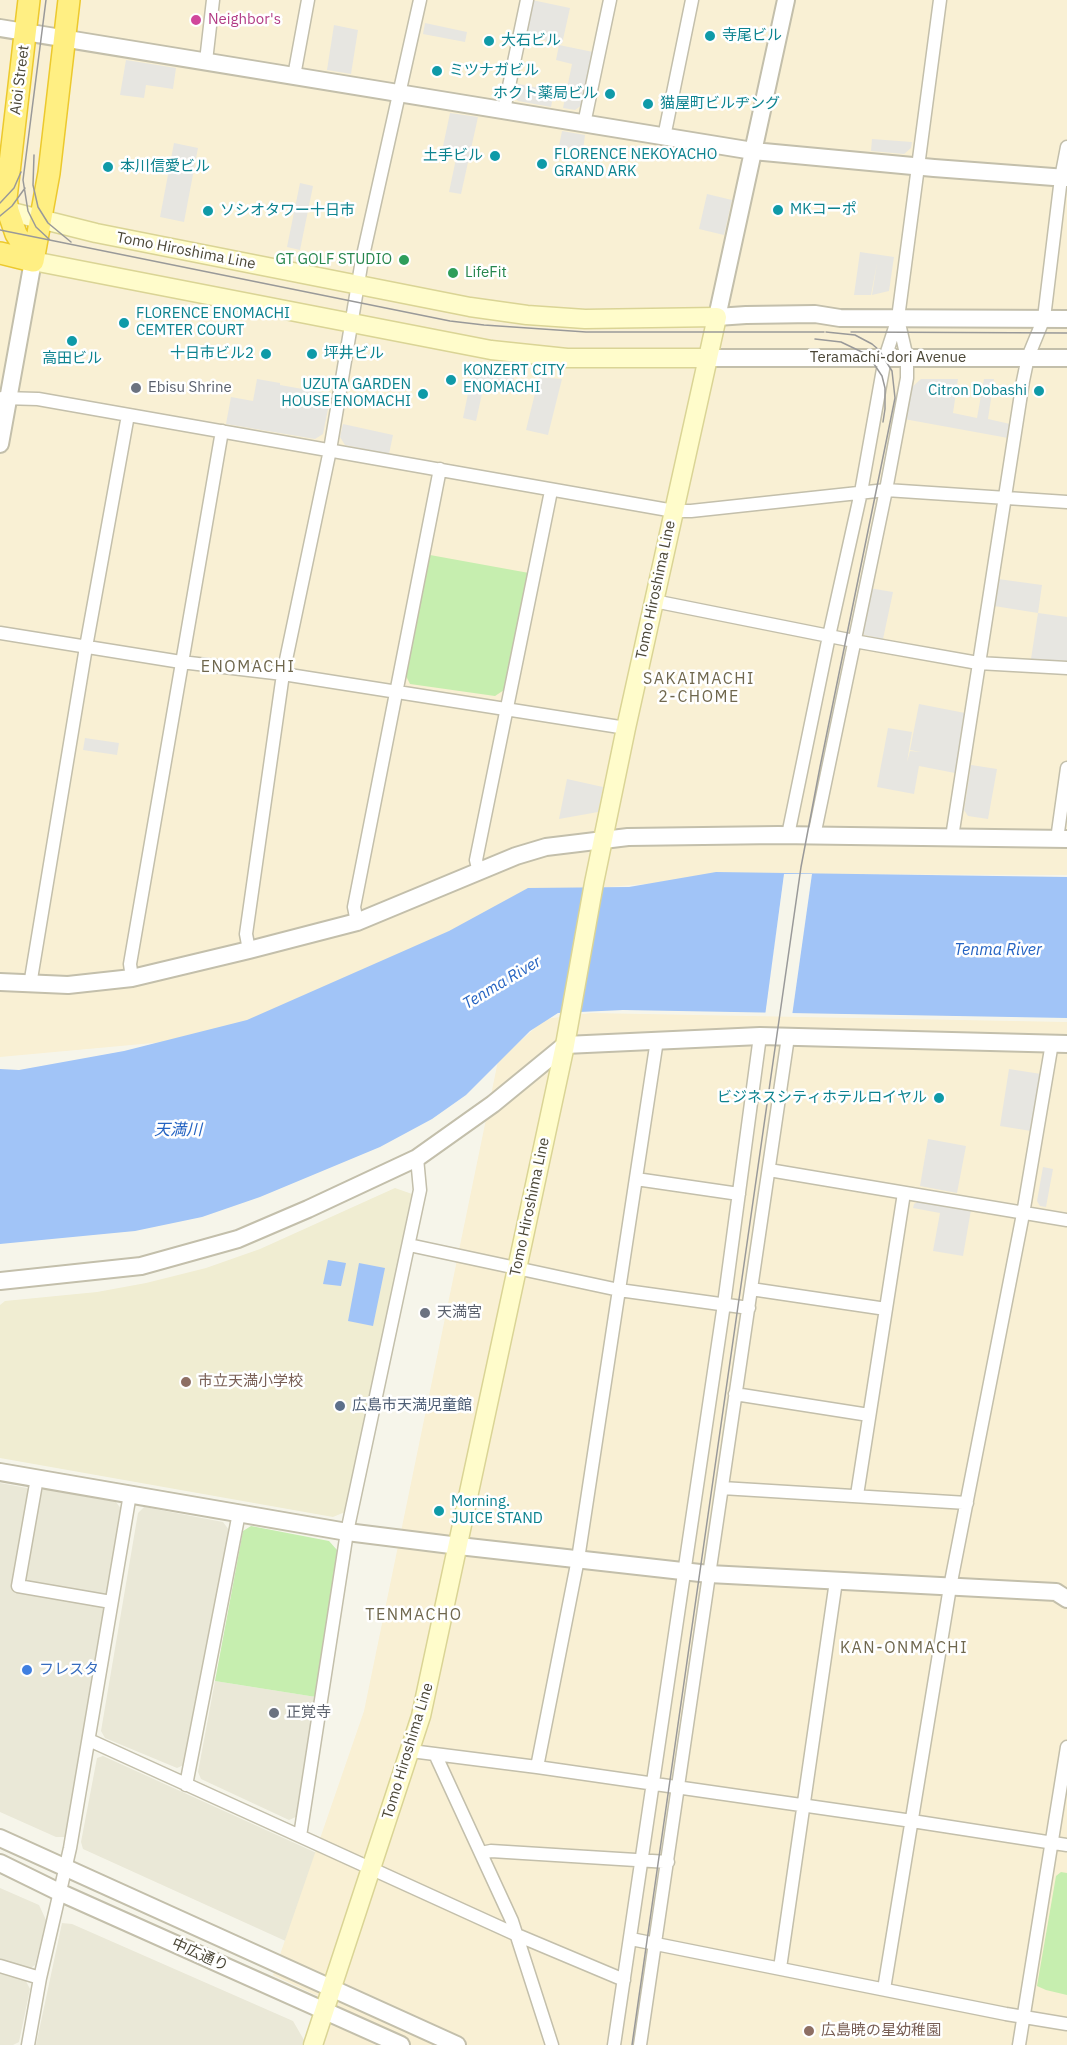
<!DOCTYPE html>
<html>
<head>
<meta charset="utf-8">
<style>
  body { margin:0 }
  canvas { display:block; background:#f6f5ea }
</style>
</head>
<body>
<canvas width="1067" height="2045"></canvas>
<script>
const ctx = document.querySelector('canvas').getContext('2d');
ctx.lineJoin = 'round';
function fill(path, color) {
  ctx.fillStyle = color;
  ctx.fill(path, 'evenodd');
}
function shape(rows) {
  const path = new Path2D();
  for (const r of rows) {
    path.moveTo(r[0], r[1]);
    for (let i = 2; i < r.length; i += 2) path.lineTo(r[i], r[i + 1]);
  }
  return path;
}
function strokePath(path, color, width, dash) {
  ctx.strokeStyle = color;
  ctx.lineWidth = width;
  ctx.lineCap = dash ? 'butt' : 'round';
  ctx.setLineDash(dash || []);
  ctx.stroke(path);
}
function drawText(font, color, halo, rows, align = 'center') {
  ctx.font = font + ' "IBM Plex Sans","Noto Sans JP",sans-serif';
  ctx.lineWidth = 5;
  ctx.setLineDash([]);
  ctx.textBaseline = 'middle';
  ctx.strokeStyle = halo;
  ctx.fillStyle = color;
  for (const [text, x, y, turn = 0] of rows) {
    ctx.save();
    ctx.translate(x, y);
    ctx.rotate((+turn || 0) * Math.PI / 180);
    ctx.textAlign = isNaN(turn) ? turn : align;
    if (halo) ctx.strokeText(text, 0, 0);
    ctx.fillText(text, 0, 0);
    ctx.restore();
  }
}
fill(shape([
  [0,1483,27,1488,32,1496,16,1591,103,1607,107,1614,65,1837,56,1837,0,1812],
  [45,1489,116,1502,122,1510,108,1594,102,1597,28,1584,23,1577,39,1492],
  [144,1507,223,1522,229,1530,186,1764,177,1768,105,1738,101,1731,138,1513],
  [215,1681,316,1697,298,1816,289,1820,201,1779,198,1772],
  [103,1756,354,1870,323,1958,83,1849,81,1842,97,1758],
  [0,1888,39,1905,46,1920,35,1965,28,1970,0,1961],
  [62,1923,72,1924,293,2021,304,2040,302,2045,36,2045],
  [0,1969,24,1977,30,1989,19,2042,13,2045,0,2045]
]), '#eae8d7');
fill(shape([
  [0,0,1067,0,1067,875,772,874,544,892,346,984,272,1015,164,1042,0,1057],
  [591,1013,1067,1022,1067,2045,314,2045,328,2001,273,1975,364,1711,498,1061,545,1019]
]), '#f9f0d4');
fill(shape([
  [395,1188,412,1194,345,1512,333,1517,0,1458,0,1305,5,1301,97,1292,146,1283,206,1268,260,1249]
]), '#f0edd2');
fill(shape([
  [430,555,529,573,504,690,495,696,410,684,406,676],
  [251,1526,329,1541,337,1550,316,1697,215,1681,243,1531],
  [1061,1872,1067,1873,1067,1995,1046,1990,1037,1986,1056,1876]
]), '#c6eeaf');
fill(shape([
  [532,0,570,8,562,44,524,36],
  [425,23,467,32,465,42,423,34],
  [334,25,358,30,351,74,327,70],
  [559,45,593,52,582,105,575,110,563,108,572,64,556,60],
  [126,60,176,68,173,89,146,85,144,98,120,95],
  [514,83,554,91,551,107,518,101,512,93],
  [450,113,478,117,461,194,449,192,457,154,442,151],
  [562,131,585,135,583,150,559,146],
  [872,139,912,142,911,148,904,154,871,151],
  [174,143,198,148,184,222,160,217],
  [300,183,313,186,300,250,287,247],
  [707,194,732,200,724,235,699,229],
  [860,252,894,257,889,291,872,295,877,263,871,295,854,295],
  [473,369,515,375,512,386,485,380,476,421,463,418],
  [539,377,562,379,548,435,526,430],
  [257,379,280,383,280,385,331,394,323,434,315,439,226,424,231,397,253,401],
  [921,379,958,379,953,413,977,418,984,379,994,379,988,419,1010,424,1008,438,904,419,910,389],
  [343,424,393,435,389,454,345,445,340,437],
  [998,579,1042,585,1038,613,994,606],
  [869,588,893,592,883,639,864,635,861,629],
  [1038,613,1067,617,1067,661,1031,659],
  [919,704,965,713,955,773,919,766,914,794,877,787,888,728,912,732,907,762,910,751,921,752,910,750],
  [85,738,119,743,117,755,83,750],
  [971,765,997,769,988,819,968,816,964,810],
  [567,779,603,787,598,812,559,819],
  [1009,1069,1041,1074,1031,1131,1000,1126],
  [928,1139,966,1146,957,1193,920,1186],
  [1043,1167,1053,1169,1046,1207,1040,1206,1037,1201],
  [919,1201,971,1210,963,1256,933,1251,940,1213,913,1208,914,1204]
]), '#e7e6e1');
fill(shape([
  [716,872,1067,877,1067,1018,623,1010,558,1013,530,1031,466,1095,432,1119,380,1147,260,1197,202,1217,135,1231,0,1244,0,1069,19,1070,124,1051,247,1020,449,931,528,888,629,887],
  [328,1260,346,1263,341,1286,323,1284],
  [359,1263,385,1268,373,1326,348,1321]
]), '#a1c4f7');
fill(shape([
  [784,874,812,874,792,1016,765,1016]
]), '#f6f5ea');
const minor = shape([
  [206,61,213,0],
  [294,76,308,0],
  [504,110,527,0],
  [584,124,610,0],
  [664,137,692,0],
  [2,398,38,399,674,511,691,511,886,490,1067,502],
  [654,601,854,641,978,663,1067,668],
  [0,633,181,662,283,674,626,728],
  [788,835,829,636,861,492,885,358,898,318,940,0],
  [814,836,886,490,907,378,907,358,898,319],
  [952,837,1023,381,1028,357,1044,318,1061,178,1067,147],
  [1057,839,1067,768],
  [479,872,476,860,551,491],
  [357,922,354,907,440,469],
  [249,950,246,934,283,674,330,450,362,260,420,0],
  [132,978,130,964,222,431],
  [30,985,86,647,128,415],
  [769,1170,1067,1220],
  [636,1179,739,1194],
  [409,1245,619,1290,749,1308],
  [751,1289,886,1309],
  [735,1394,869,1415],
  [37,1478,18,1586,111,1602],
  [722,1488,967,1503],
  [857,1495,904,1193],
  [89,1740,517,1935,624,1980],
  [411,1751,537,1767,912,1821,1067,1845],
  [435,1754,512,1921,552,2045],
  [537,1767,578,1559,657,1040],
  [186,1785,239,1513],
  [300,1836,347,1532,420,1190,417,1158],
  [481,1853,491,1851,668,1862],
  [631,1939,1006,2014,1067,2024],
  [0,1966,40,1978],
  [780,1968,836,1581],
  [884,1989,950,1587,1023,1214,1052,1043],
  [28,2045,40,1978,70,1848,130,1494],
  [614,2045,724,1304,760,1036],
  [640,2045,788,1037],
  [1019,2045,1067,1747]
]);
const tertiary = shape([
  [786,0,717,317,746,315,815,314,840,318,1067,319],
  [0,28,753,151,934,168,1067,178],
  [708,358,1067,358],
  [0,444,33,261],
  [0,982,68,985,132,978,249,950,357,922,516,856,546,847,579,843,628,837,778,835,1067,839],
  [0,1281,141,1266,238,1239,308,1209,417,1158,493,1104,565,1045,760,1036,1067,1044],
  [0,1472,347,1532,459,1546,709,1574,1056,1592,1067,1599],
  [0,1838,457,2045],
  [0,1863,59,1892,401,2045]
]);
const secondary = shape([
  [8,211,96,233,470,307,527,315,585,319,717,317,626,728,594,883,565,1045,421,1716,313,2045],
  [33,261,491,350,567,358,708,358]
]);
const trunk = shape([
  [29,0,6,198,8,211,16,234,33,261],
  [0,253,33,261],
  [33,261,49,173,69,0]
]);
strokePath(minor, '#c3bfab', 15);
strokePath(tertiary, '#c3bfab', 20);
strokePath(secondary, '#dad495', 21);
strokePath(trunk, '#ecc92d', 24);
strokePath(minor, '#fff', 12);
strokePath(tertiary, '#fff', 16);
strokePath(secondary, '#fffccb', 18);
strokePath(trunk, '#ffef83', 21);
strokePath(shape([
  [46,0,23,180,28,211,36,227,50,240],
  [34,155,33,185,38,207,48,223,71,242],
  [0,203,14,188,21,172],
  [0,216,12,206,25,188],
  [0,230,450,321,484,325,586,332,824,332],
  [851,332,1067,333],
  [815,339,841,342,864,353,870,358,882,376,885,388,885,409,883,422],
  [632,2045,801,867,820,767,895,398,892,371,879,350,872,344,855,335,826,332]
]), '#999', 1.5);
for (const [x, y, r, color] of [
  [196,20,6,"#d1479c"],
  [710,36,6,"#0f9aa8"],
  [489,41,6,"#0f9aa8"],
  [437,71,6,"#0f9aa8"],
  [610,94,6,"#0f9aa8"],
  [648,104,6,"#0f9aa8"],
  [495,156,6,"#0f9aa8"],
  [542,164,6,"#0f9aa8"],
  [108,167,6,"#0f9aa8"],
  [778,210,6,"#0f9aa8"],
  [208,211,6,"#0f9aa8"],
  [404,260,6,"#2e9e5b"],
  [453,273,6,"#2e9e5b"],
  [124,323,6,"#0f9aa8"],
  [72,341,6,"#0f9aa8"],
  [266,354,6,"#0f9aa8"],
  [312,354,6,"#0f9aa8"],
  [451,380,6,"#0f9aa8"],
  [136,388,6,"#6b7280"],
  [1039,391,6,"#0f9aa8"],
  [423,394,6,"#0f9aa8"],
  [939,1098,6,"#0f9aa8"],
  [425,1313,6,"#6b7280"],
  [186,1382,6,"#8d6e63"],
  [340,1406,6,"#5c6f8a"],
  [439,1511,6,"#0f9aa8"],
  [27,1670,6,"#3f7fe0"],
  [274,1713,6,"#6b7280"],
  [809,2031,6,"#8d6e63"]
]) {
  const dot = new Path2D();
  dot.arc(x, y, r, 0, 2 * Math.PI);
  ctx.fillStyle = color;
  ctx.fill(dot);
  strokePath(dot, '#fff', 2);
}
drawText('15px', '#b23c85', '#fff', [
  ["Neighbor's",208,20]
], 'left');
drawText('15px', '#0d838f', '#fff', [
  ["寺尾ビル",722,36],
  ["大石ビル",501,41],
  ["ミツナガビル",449,71],
  ["ホクト薬局ビル",598,94,"right"],
  ["猫屋町ビルヂング",660,104],
  ["FLORENCE NEKOYACHO",554,155],
  ["GRAND ARK",554,172],
  ["土手ビル",483,156,"right"],
  ["本川信愛ビル",120,167],
  ["MKコーポ",790,210],
  ["ソシオタワー十日市",220,211],
  ["FLORENCE ENOMACHI",136,314],
  ["CEMTER COURT",136,331],
  ["十日市ビル2",254,354,"right"],
  ["坪井ビル",324,354],
  ["高田ビル",72,359,"center"],
  ["KONZERT CITY",463,371],
  ["ENOMACHI",463,388],
  ["UZUTA GARDEN",411,385,"right"],
  ["HOUSE ENOMACHI",411,402,"right"],
  ["Citron Dobashi",1027,391,"right"],
  ["ビジネスシティホテルロイヤル",927,1098,"right"],
  ["Morning.",451,1502],
  ["JUICE STAND",451,1519]
], 'left');
drawText('15px', '#4b4737', '#fff', [
  ["Aioi Street",20,80,-83],
  ["Tomo Hiroshima Line",186,251,11],
  ["Teramachi-dori Avenue",888,358],
  ["Tomo Hiroshima Line",656,590,-78],
  ["Tomo Hiroshima Line",530,1207,-78],
  ["Tomo Hiroshima Line",408,1751,-73],
  ["中広通り",200,1955,24]
]);
drawText('15px', '#27864d', '#fff', [
  ["GT GOLF STUDIO",392,260],
  ["LifeFit",465,273,"left"]
], 'right');
drawText('15px', '#5b616d', '#fff', [
  ["Ebisu Shrine",148,388],
  ["天満宮",437,1313],
  ["正覚寺",286,1713]
], 'left');
drawText('15px', '#785e54', '#fff', [
  ["市立天満小学校",198,1382],
  ["広島暁の星幼稚園",821,2031]
], 'left');
drawText('15px', '#4e5e75', '#fff', [
  ["広島市天満児童館",352,1406]
], 'left');
drawText('15px', '#366cbe', '#fff', [
  ["フレスタ",39,1670]
], 'left');
ctx.letterSpacing = '1.5px';
drawText('16px', '#6f674d', '#fff', [
  ["ENOMACHI",248,667],
  ["SAKAIMACHI",699,679],
  ["2-CHOME",699,697],
  ["TENMACHO",414,1615],
  ["KAN-ONMACHI",904,1648]
]);
ctx.letterSpacing = '0px';
drawText('italic 16px', '#2463c2', '#fff', [
  ["Tenma River",998,950],
  ["Tenma River",502,983,-31],
  ["天満川",178,1130]
]);
</script>
</body>
</html>
